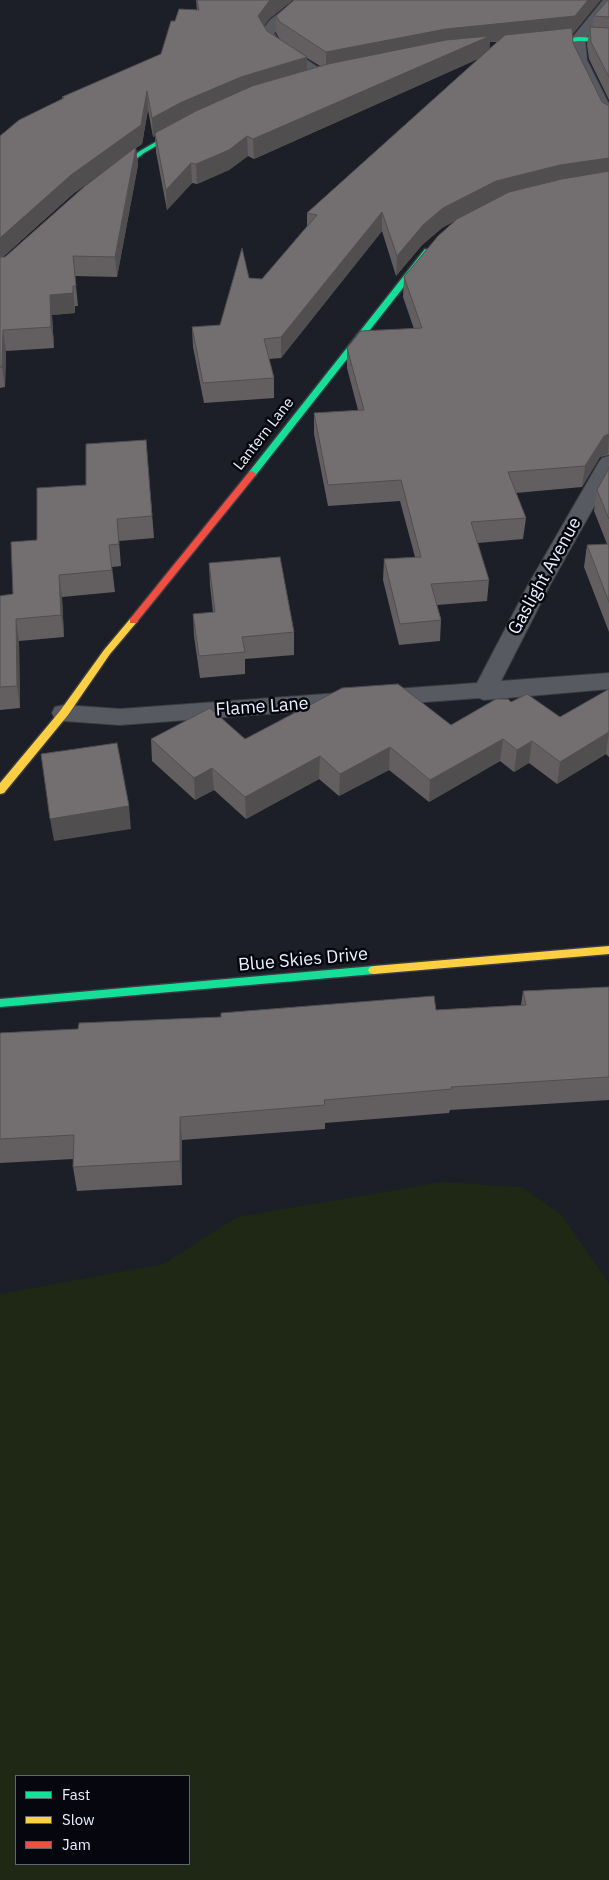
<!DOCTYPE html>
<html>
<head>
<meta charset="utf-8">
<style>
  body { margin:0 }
  #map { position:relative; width:609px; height:1880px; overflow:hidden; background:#1c1e28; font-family:"IBM Plex Sans",sans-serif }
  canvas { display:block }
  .legend { position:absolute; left:15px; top:1775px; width:175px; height:90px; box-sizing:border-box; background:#05060e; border:1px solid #62646e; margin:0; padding:6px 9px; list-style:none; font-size:15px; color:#edf0fe }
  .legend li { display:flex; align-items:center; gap:10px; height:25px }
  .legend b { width:25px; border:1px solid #62646e }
</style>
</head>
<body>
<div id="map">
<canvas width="609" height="1880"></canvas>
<ul class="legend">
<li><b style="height:6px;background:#16e098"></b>Fast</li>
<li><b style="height:6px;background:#ffcf43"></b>Slow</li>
<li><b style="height:6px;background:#f24e42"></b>Jam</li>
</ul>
</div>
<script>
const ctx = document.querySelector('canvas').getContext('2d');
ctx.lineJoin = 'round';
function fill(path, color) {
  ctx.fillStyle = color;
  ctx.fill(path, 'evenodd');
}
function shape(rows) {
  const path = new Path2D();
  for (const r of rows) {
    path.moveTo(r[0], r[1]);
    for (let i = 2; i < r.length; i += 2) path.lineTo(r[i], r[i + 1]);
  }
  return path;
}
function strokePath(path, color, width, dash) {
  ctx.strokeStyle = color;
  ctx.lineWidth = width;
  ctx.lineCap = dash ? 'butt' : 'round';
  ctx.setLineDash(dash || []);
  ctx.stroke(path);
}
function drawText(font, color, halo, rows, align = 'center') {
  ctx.font = font + ' "IBM Plex Sans",sans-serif';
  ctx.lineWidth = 5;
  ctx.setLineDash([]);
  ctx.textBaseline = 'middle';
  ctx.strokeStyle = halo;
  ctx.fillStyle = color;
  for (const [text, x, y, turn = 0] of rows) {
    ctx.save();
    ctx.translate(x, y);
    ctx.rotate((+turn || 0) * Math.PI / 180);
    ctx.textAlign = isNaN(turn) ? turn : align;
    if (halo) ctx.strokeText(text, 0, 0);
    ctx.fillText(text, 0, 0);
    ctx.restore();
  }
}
fill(shape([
  [442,1182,521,1187,561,1214,609,1284,609,1880,0,1880,0,1294,163,1264,237,1217],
  [16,1776,189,1776,189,1864,16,1864]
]), '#1f2815');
const street = shape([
  [296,0,312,0,274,33,279,41,328,74,331,77,328,80,318,80,268,47,260,33,270,20,296,0],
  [603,0,609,0,609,11,585,39,587,60,609,104,609,125,601,120,573,60,571,39,603,0],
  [609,456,609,480,550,585,501,681,609,673,609,689,484,700,479,698,120,725,64,721,55,719,52,713,55,707,64,705,120,709,477,683,528,585,599,462,602,458,609,456]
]);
const fast = shape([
  [578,37,609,38,609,42,578,41,536,47,533,45,578,37],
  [187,124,192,125,144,153,110,179,105,178,140,151,187,124],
  [425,249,432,251,255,476,249,476,249,472,425,249],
  [374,966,378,967,380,970,378,973,374,974,0,1007,0,999,374,966]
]);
const slow = shape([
  [133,618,138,621,136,623,110,654,68,715,4,793,0,794,0,783,60,711,104,650,130,619,133,618],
  [609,946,609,954,374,974,370,973,368,970,370,967,374,966,609,946]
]);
const jam = shape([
  [252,471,256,474,255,476,136,623,130,623,130,619,249,472,252,471]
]);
strokePath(street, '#393b43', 2);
strokePath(fast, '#393b43', 3);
strokePath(slow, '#393b43', 3);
strokePath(jam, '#393b43', 3);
fill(street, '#585a62');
fill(fast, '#16e098');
fill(slow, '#ffcf43');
fill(jam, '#f24e42');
fill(shape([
  [196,0,293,0,269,19,264,26,267,31,280,40,276,33,276,16,573,34,572,34,573,43,602,102,609,106,609,455,600,457,582,487,516,493,526,518,523,539,478,543,489,580,487,601,437,605,441,620,440,641,399,645,383,580,384,559,415,557,400,501,328,506,314,434,314,413,358,410,347,368,347,348,414,329,403,297,404,277,456,220,442,228,422,245,396,276,382,231,281,358,269,359,274,378,274,398,204,403,193,347,192,327,220,325,249,278,262,279,307,226,307,213,478,59,254,159,248,156,229,170,197,184,192,183,167,210,156,152,155,136,153,137,148,110,142,144,136,148,138,165,117,277,75,276,78,306,75,306,75,313,52,315,54,348,6,351,5,387,0,388,0,136,62,99,62,97,161,54,175,21,197,10],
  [490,42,497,42,489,49],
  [307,58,320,66,307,70],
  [111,166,5,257,3,257,73,194],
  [609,0,609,100,589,59,587,45,590,27,593,27,594,16],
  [146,440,154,538,119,541,121,566,112,567,115,592,62,597,64,637,19,641,20,708,0,710,0,596,13,594,37,540,86,485],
  [609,468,609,632,584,567,587,545,607,544,594,511,597,490],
  [209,563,294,632,294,655,245,659,245,674,200,678,194,636,193,614,213,613,210,585],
  [609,689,609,757,606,754,557,784,529,763,514,772,500,761,429,802,389,770,339,796,319,779,246,819,214,790,195,800,152,761,151,739,245,739,451,725,511,702,560,717],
  [609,987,609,1100,450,1110,449,1113,325,1123,325,1129,182,1140,182,1185,77,1191,73,1167,73,1159,0,1163,0,1033,436,1010,521,1005,523,991]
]), '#635f60');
fill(shape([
  [270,0,293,0,269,19,258,34,258,16],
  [588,0,601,0,573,34,490,42,489,54,254,159,253,139,326,70,326,52],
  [307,57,307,75,153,137,152,118,182,102,241,77],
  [147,91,148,110,142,144,136,148,138,165,117,277,115,257,136,148,73,194,0,259,0,238],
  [247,136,248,156,229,170,197,184,196,164],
  [609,158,609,174,494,200,442,228,422,245,396,276,397,256,423,225,443,208,496,181,560,165],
  [191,163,192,183,167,210,166,190],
  [382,212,382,231,281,358,281,337],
  [73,286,75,313,52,315,54,348,51,327,50,295],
  [3,330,6,351,5,387,2,367],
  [609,434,608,454,600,457,582,487,585,466,604,436],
  [59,575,62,597,64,637,61,615],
  [16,619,19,641,20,708,17,686],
  [609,732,606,754,557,784,560,762],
  [503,739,500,761,429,802,430,780],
  [532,741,529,763,514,772,517,750],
  [390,747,389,770,339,796,340,774],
  [320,756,319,779,246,819,245,797],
  [212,768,214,790,195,800,194,778],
  [129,806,131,829,54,841,50,819],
  [180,1117,182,1140,182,1185,180,1161]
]), '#504e4e');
const building = shape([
  [197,0,270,0,258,16,267,31,307,57,241,77,182,102,152,118,147,91,141,125,71,175,0,238,0,136,19,120,64,98,62,97,161,54,171,21,175,21,179,9,199,10,197,0],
  [294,0,588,0,575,16,446,29,326,52,280,22,276,16,294,0],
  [608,0,609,0,609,17,594,16,608,0],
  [590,27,609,28,609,77,591,42,590,27],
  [572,28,573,43,602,102,609,106,609,158,560,165,496,181,443,208,423,225,397,256,382,212,281,337,264,339,274,378,203,383,192,327,220,325,242,248,249,278,262,279,317,215,307,213,505,35,572,28],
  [490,36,253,139,247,136,229,150,196,164,191,163,166,190,155,133,196,111,252,86,328,64,446,40,490,36],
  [136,147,115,257,73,256,76,286,73,286,73,293,50,295,51,327,3,330,2,367,0,367,0,257,5,257,85,186,136,147],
  [609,171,609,434,604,436,585,466,508,472,526,518,471,522,489,580,431,584,441,620,400,624,384,559,421,557,401,480,328,485,314,413,364,410,347,348,361,331,422,328,404,277,438,236,457,219,509,192,562,179,609,171],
  [146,440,152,516,117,519,119,544,109,545,112,570,59,575,61,615,16,619,17,686,0,687,0,596,13,594,11,542,37,540,37,488,86,485,86,444,146,440],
  [609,468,609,519,597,490,609,468],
  [609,544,609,602,587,545,609,544],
  [280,557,294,632,242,637,245,652,199,656,193,614,215,612,209,563,280,557],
  [398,684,451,725,496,699,508,699,511,702,527,694,560,717,609,689,609,732,560,762,532,741,517,750,503,739,430,780,390,747,340,774,320,756,245,797,212,768,194,778,151,739,210,708,245,739,342,688,398,684],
  [117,743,129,806,50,819,41,754,117,743],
  [609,987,609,1077,451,1087,452,1089,324,1100,325,1105,180,1117,180,1161,73,1167,74,1135,0,1139,0,1033,78,1029,79,1023,221,1017,221,1013,434,996,436,1010,526,1005,523,991,609,987]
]);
fill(building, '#736f70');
strokePath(building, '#504e4e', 1);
drawText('15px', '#edf0fe', '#05060e', [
  ["Lantern Lane",264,434,-52]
]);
drawText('18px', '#edf0fe', '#05060e', [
  ["Gaslight Avenue",545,576,-61],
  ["Flame Lane",262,707,-4],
  ["Blue Skies Drive",303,960,-5]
]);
</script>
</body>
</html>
